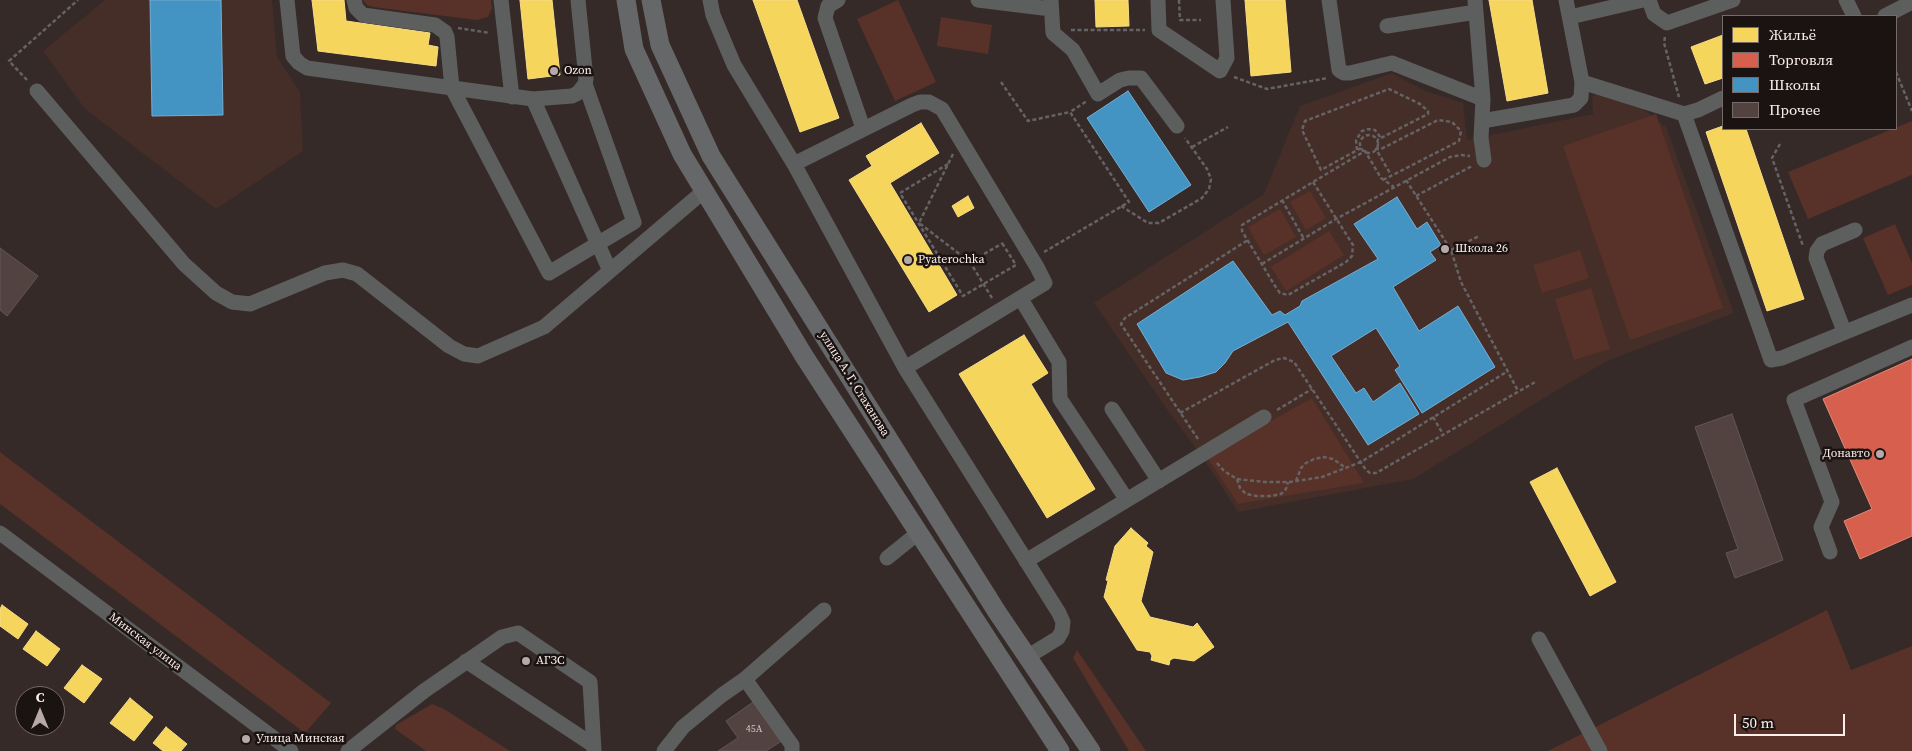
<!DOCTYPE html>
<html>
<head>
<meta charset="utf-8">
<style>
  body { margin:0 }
  #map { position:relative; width:1912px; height:751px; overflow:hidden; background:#352a28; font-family:"Source Serif 4",serif }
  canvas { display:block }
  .legend { position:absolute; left:1722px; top:15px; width:175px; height:115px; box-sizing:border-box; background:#1b1311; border:1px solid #756b68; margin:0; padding:6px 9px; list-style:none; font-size:15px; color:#fbeeeb }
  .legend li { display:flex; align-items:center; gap:10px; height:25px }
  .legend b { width:25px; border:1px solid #756b68 }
  .north { position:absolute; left:15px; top:686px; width:50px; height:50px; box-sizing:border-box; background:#1b1311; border:1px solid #756b68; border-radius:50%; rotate:0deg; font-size:14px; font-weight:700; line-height:20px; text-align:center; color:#fbeeeb }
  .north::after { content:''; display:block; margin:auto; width:18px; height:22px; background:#b6a9a7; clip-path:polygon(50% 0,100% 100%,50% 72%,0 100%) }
  .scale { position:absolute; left:1734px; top:714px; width:111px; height:22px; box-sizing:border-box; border:2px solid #fbeeeb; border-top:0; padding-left:6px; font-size:15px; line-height:18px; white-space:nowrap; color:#fbeeeb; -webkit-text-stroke:4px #1b1311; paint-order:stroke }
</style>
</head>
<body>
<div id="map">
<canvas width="1912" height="751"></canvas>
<ul class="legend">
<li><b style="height:14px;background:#f6d55c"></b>Жильё</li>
<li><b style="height:14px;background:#d6604d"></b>Торговля</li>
<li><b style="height:14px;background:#4393c3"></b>Школы</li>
<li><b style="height:14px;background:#534340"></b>Прочее</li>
</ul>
<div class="north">С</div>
<div class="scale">50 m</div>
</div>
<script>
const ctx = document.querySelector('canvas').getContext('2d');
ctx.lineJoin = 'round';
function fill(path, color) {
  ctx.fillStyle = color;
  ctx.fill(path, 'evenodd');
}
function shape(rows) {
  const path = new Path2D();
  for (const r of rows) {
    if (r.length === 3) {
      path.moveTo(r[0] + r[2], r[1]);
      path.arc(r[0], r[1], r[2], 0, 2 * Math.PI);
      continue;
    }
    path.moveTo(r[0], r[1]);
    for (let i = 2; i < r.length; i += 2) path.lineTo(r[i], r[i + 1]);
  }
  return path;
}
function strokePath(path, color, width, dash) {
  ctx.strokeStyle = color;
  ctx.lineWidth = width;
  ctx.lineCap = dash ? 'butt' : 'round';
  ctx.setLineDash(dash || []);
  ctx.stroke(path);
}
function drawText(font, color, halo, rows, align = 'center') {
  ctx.font = font + ' "Source Serif 4",serif';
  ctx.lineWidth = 5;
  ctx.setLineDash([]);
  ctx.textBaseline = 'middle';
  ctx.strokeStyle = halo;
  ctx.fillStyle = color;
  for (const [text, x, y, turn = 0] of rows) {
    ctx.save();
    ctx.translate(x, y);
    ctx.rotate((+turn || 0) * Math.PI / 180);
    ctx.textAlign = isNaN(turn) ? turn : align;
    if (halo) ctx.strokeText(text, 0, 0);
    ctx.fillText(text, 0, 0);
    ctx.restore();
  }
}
fill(shape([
  [105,0,272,0,277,57,300,92,303,151,216,209,85,109,43,51],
  [1392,73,1425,91,1463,103,1467,140,1593,114,1592,98,1599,91,1638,105,1666,127,1734,313,1609,360,1562,387,1413,479,1238,512,1201,455,1166,408,1094,303,1264,194,1300,106]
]), '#452d28');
fill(shape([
  [363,0,491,0,492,8,488,17,477,20,373,7,367,5],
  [898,0,936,82,895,101,857,19],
  [941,17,992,25,988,54,937,46],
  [1656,114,1723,308,1630,340,1563,146],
  [1912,121,1912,175,1808,219,1788,172],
  [1310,191,1326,218,1306,230,1290,202],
  [1280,209,1296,237,1264,255,1248,227],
  [1895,224,1912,263,1912,285,1888,295,1863,238],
  [1329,231,1344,255,1286,291,1271,267],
  [1580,250,1589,278,1542,293,1533,265],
  [1591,288,1610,349,1574,360,1555,299],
  [1312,398,1364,483,1238,504,1207,457],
  [0,452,331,703,305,733,0,504],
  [1827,610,1851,670,1912,646,1912,751,1548,751],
  [1077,650,1146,751,1129,751,1073,658],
  [432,704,444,709,510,751,426,751,395,729,396,725]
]), '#583128');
const homes = shape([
  [312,0,344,0,346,21,430,33,428,45,438,47,436,66,318,51,312,0],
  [520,0,552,0,560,75,528,79,520,0],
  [753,0,797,0,839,118,800,132,753,0],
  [1095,0,1128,0,1129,26,1096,27,1095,0],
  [1245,0,1285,0,1291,72,1251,76,1245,0],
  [1489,0,1532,0,1548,93,1507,101,1489,0],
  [1723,35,1723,78,1705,84,1691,47,1723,35],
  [921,123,939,153,890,183,957,295,929,312,849,180,872,166,866,156,921,123],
  [1723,126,1723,129,1746,129,1804,299,1767,311,1706,132,1723,126],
  [968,196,974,208,958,217,952,206,968,196],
  [1024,335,1048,373,1031,384,1095,489,1047,518,959,374,1024,335],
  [1557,468,1616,582,1590,596,1530,482,1557,468],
  [1131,528,1148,543,1146,546,1153,552,1141,601,1150,617,1193,627,1197,623,1214,647,1194,661,1174,658,1170,660,1169,665,1151,660,1152,656,1150,652,1137,650,1104,597,1108,581,1106,580,1115,546,1131,528],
  [2,605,28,624,18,639,0,626,0,609,2,605],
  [36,631,60,649,47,666,23,649,36,631],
  [82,665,102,679,84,703,64,688,82,665],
  [130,698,153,717,134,741,110,723,130,698],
  [166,727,187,744,181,751,163,751,153,743,166,727]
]);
fill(homes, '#f6d55c');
strokePath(homes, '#f8dc87', 1);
const shops = shape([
  [1912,359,1912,536,1860,559,1844,521,1872,509,1823,399,1912,359]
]);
fill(shops, '#d6604d');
strokePath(shops, '#e18b7c', 1);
const schools = shape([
  [150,0,221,0,223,115,152,116,150,0],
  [1128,91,1191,185,1149,212,1087,118,1128,91],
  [1397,197,1417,229,1427,222,1441,245,1430,252,1436,260,1393,287,1419,331,1458,306,1495,367,1422,413,1395,370,1400,366,1376,328,1331,356,1356,393,1364,388,1373,402,1400,383,1419,414,1368,445,1288,322,1233,351,1225,363,1216,372,1200,377,1183,380,1166,373,1137,324,1233,261,1272,315,1280,311,1285,315,1300,306,1302,301,1378,259,1354,224,1397,197]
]);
fill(schools, '#4393c3');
strokePath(schools, '#7aaecf', 1);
const building = shape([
  [0,248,38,276,7,316,0,310,0,248],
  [1732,414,1783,560,1735,578,1726,553,1738,549,1695,427,1732,414],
  [756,700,783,740,766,751,718,751,738,738,726,721,756,700]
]);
fill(building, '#534340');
strokePath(building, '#605755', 1);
strokePath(shape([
  [1179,0,1180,20,1201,20],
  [458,28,490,33],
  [1071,30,1145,30],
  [1665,37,1664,43,1679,97],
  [1896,72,1912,111],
  [1234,77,1267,89,1328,78],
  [27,80,9,61,78,0],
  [1001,82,1028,121,1070,112],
  [1369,144,9],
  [1780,144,1772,158,1803,246],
  [1192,147,1228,127],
  [1361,148,1321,170,1302,130,1305,121,1389,89,1420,104,1428,111,1428,114,1377,140],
  [1357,150,1356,140,1362,131,1368,129,1375,130,1381,138],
  [953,154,919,223,970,262],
  [948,164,900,193,963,296,1016,265,1002,243],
  [1383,180,1459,141,1461,131,1452,122,1438,120,1381,149,1376,149,1391,175],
  [1406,180,1451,250,1461,282,1518,391],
  [1313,182,1353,245,1352,256,1346,262,1288,295,1280,293,1275,286,1242,231,1242,225,1313,182,1365,151,1381,178,1394,187],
  [1416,196,1472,166],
  [1282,200,1304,239],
  [1121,206,1148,223,1159,223,1202,198,1209,189,1211,179,1207,169,1185,138],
  [1451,250,1479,236],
  [1044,252,1129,202,1070,112,1087,101],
  [1262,264,1336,219,1450,157,1461,155,1470,156],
  [992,298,970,262,1003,243],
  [1277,410,1312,389],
  [1180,413,1275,360,1284,358,1294,362,1366,470,1370,473,1376,473,1537,381],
  [1433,417,1443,434],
  [1198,439,1121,324,1125,318,1248,240],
  [1217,463,1224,471,1237,479,1265,482,1290,482,1322,477,1361,462,1508,371],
  [1237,479,1240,488,1246,494,1256,496,1270,496,1281,494,1286,489,1288,482],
  [1296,481,1301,468,1306,463,1314,459,1324,457,1333,459,1346,468]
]), '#656364', 2.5, [4, 2.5]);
strokePath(shape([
  [287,0,293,56,299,63,307,68,533,99,572,96,578,93,585,84,586,79,578,0],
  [354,0,356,8,363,15,435,25,445,32,447,37,452,88,549,273,634,222,585,84],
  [501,0,512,97],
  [710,0,713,15,734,65,794,164,905,368,1059,613,1063,622,1062,631,1058,638,1027,657],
  [838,0,828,6,825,18,863,128],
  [978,0,1051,9],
  [1051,0,1053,33,1073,50,1098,94,1120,80,1129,78,1141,78,1177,126],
  [1158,0,1159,30,1220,71,1227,58,1223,0],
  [1329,0,1339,70,1344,73,1350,73,1392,63,1483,99],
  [1475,0,1483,99,1481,138,1484,160],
  [1649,0,1654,14,1667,23,1733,0],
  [1846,0,1854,16],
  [1885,16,1912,2],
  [1570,17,1643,0],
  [1387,26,1476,12],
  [1582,82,1684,114],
  [37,91,184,264,216,293,232,302,250,304,325,273,343,270,357,274,449,346,464,354,478,356,544,327,704,191],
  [1723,98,1698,110,1684,114,1771,360,1782,358,1912,305],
  [533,99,610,271],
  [1482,121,1574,105,1581,98,1582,82,1566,0],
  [794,164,912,105,920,102,929,102,942,109,1037,267,1045,283,905,368],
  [1021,299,1059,362,1060,399,1127,500],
  [1844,331,1816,258,1817,251,1822,244,1855,230],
  [1112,409,1159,481],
  [0,533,291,751],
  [1830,552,1821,527,1832,502,1794,400,1912,347],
  [887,558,918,533],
  [1026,561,1264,417],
  [1539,639,1600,751],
  [466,661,593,745],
  [745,679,792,745,792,751],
  [348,751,424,691,502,637,518,633,590,682,594,751],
  [664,751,683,727,722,695,745,679,824,610]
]), '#5d5f5f', 15);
strokePath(shape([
  [626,0,634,49,682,154,804,356,1060,751],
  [651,0,660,45,711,156,997,612,1091,751]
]), '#656769', 19);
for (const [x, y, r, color] of [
  [554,71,5,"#b6a9a7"],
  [1445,249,5,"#b6a9a7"],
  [908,260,5,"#b6a9a7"],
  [1880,454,5,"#b6a9a7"],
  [526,661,5,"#b6a9a7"],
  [246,739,5,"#b6a9a7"]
]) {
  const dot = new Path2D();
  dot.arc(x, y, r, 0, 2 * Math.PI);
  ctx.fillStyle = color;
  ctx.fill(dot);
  strokePath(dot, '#1b1311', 2);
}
drawText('10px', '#d1c3c0', null, [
  ["45А",754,729]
]);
drawText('12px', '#fbeeeb', '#1b1311', [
  ["Ozon",564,71],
  ["Школа 26",1455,249],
  ["Pyaterochka",918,260],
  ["Донавто",1870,454,"right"],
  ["АГЗС",536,661],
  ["Улица Минская",256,739]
], 'left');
drawText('12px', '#fbeeeb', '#1b1311', [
  ["улица А. Г. Стаханова",854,384,58],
  ["Минская улица",145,642,37]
]);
</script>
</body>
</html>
